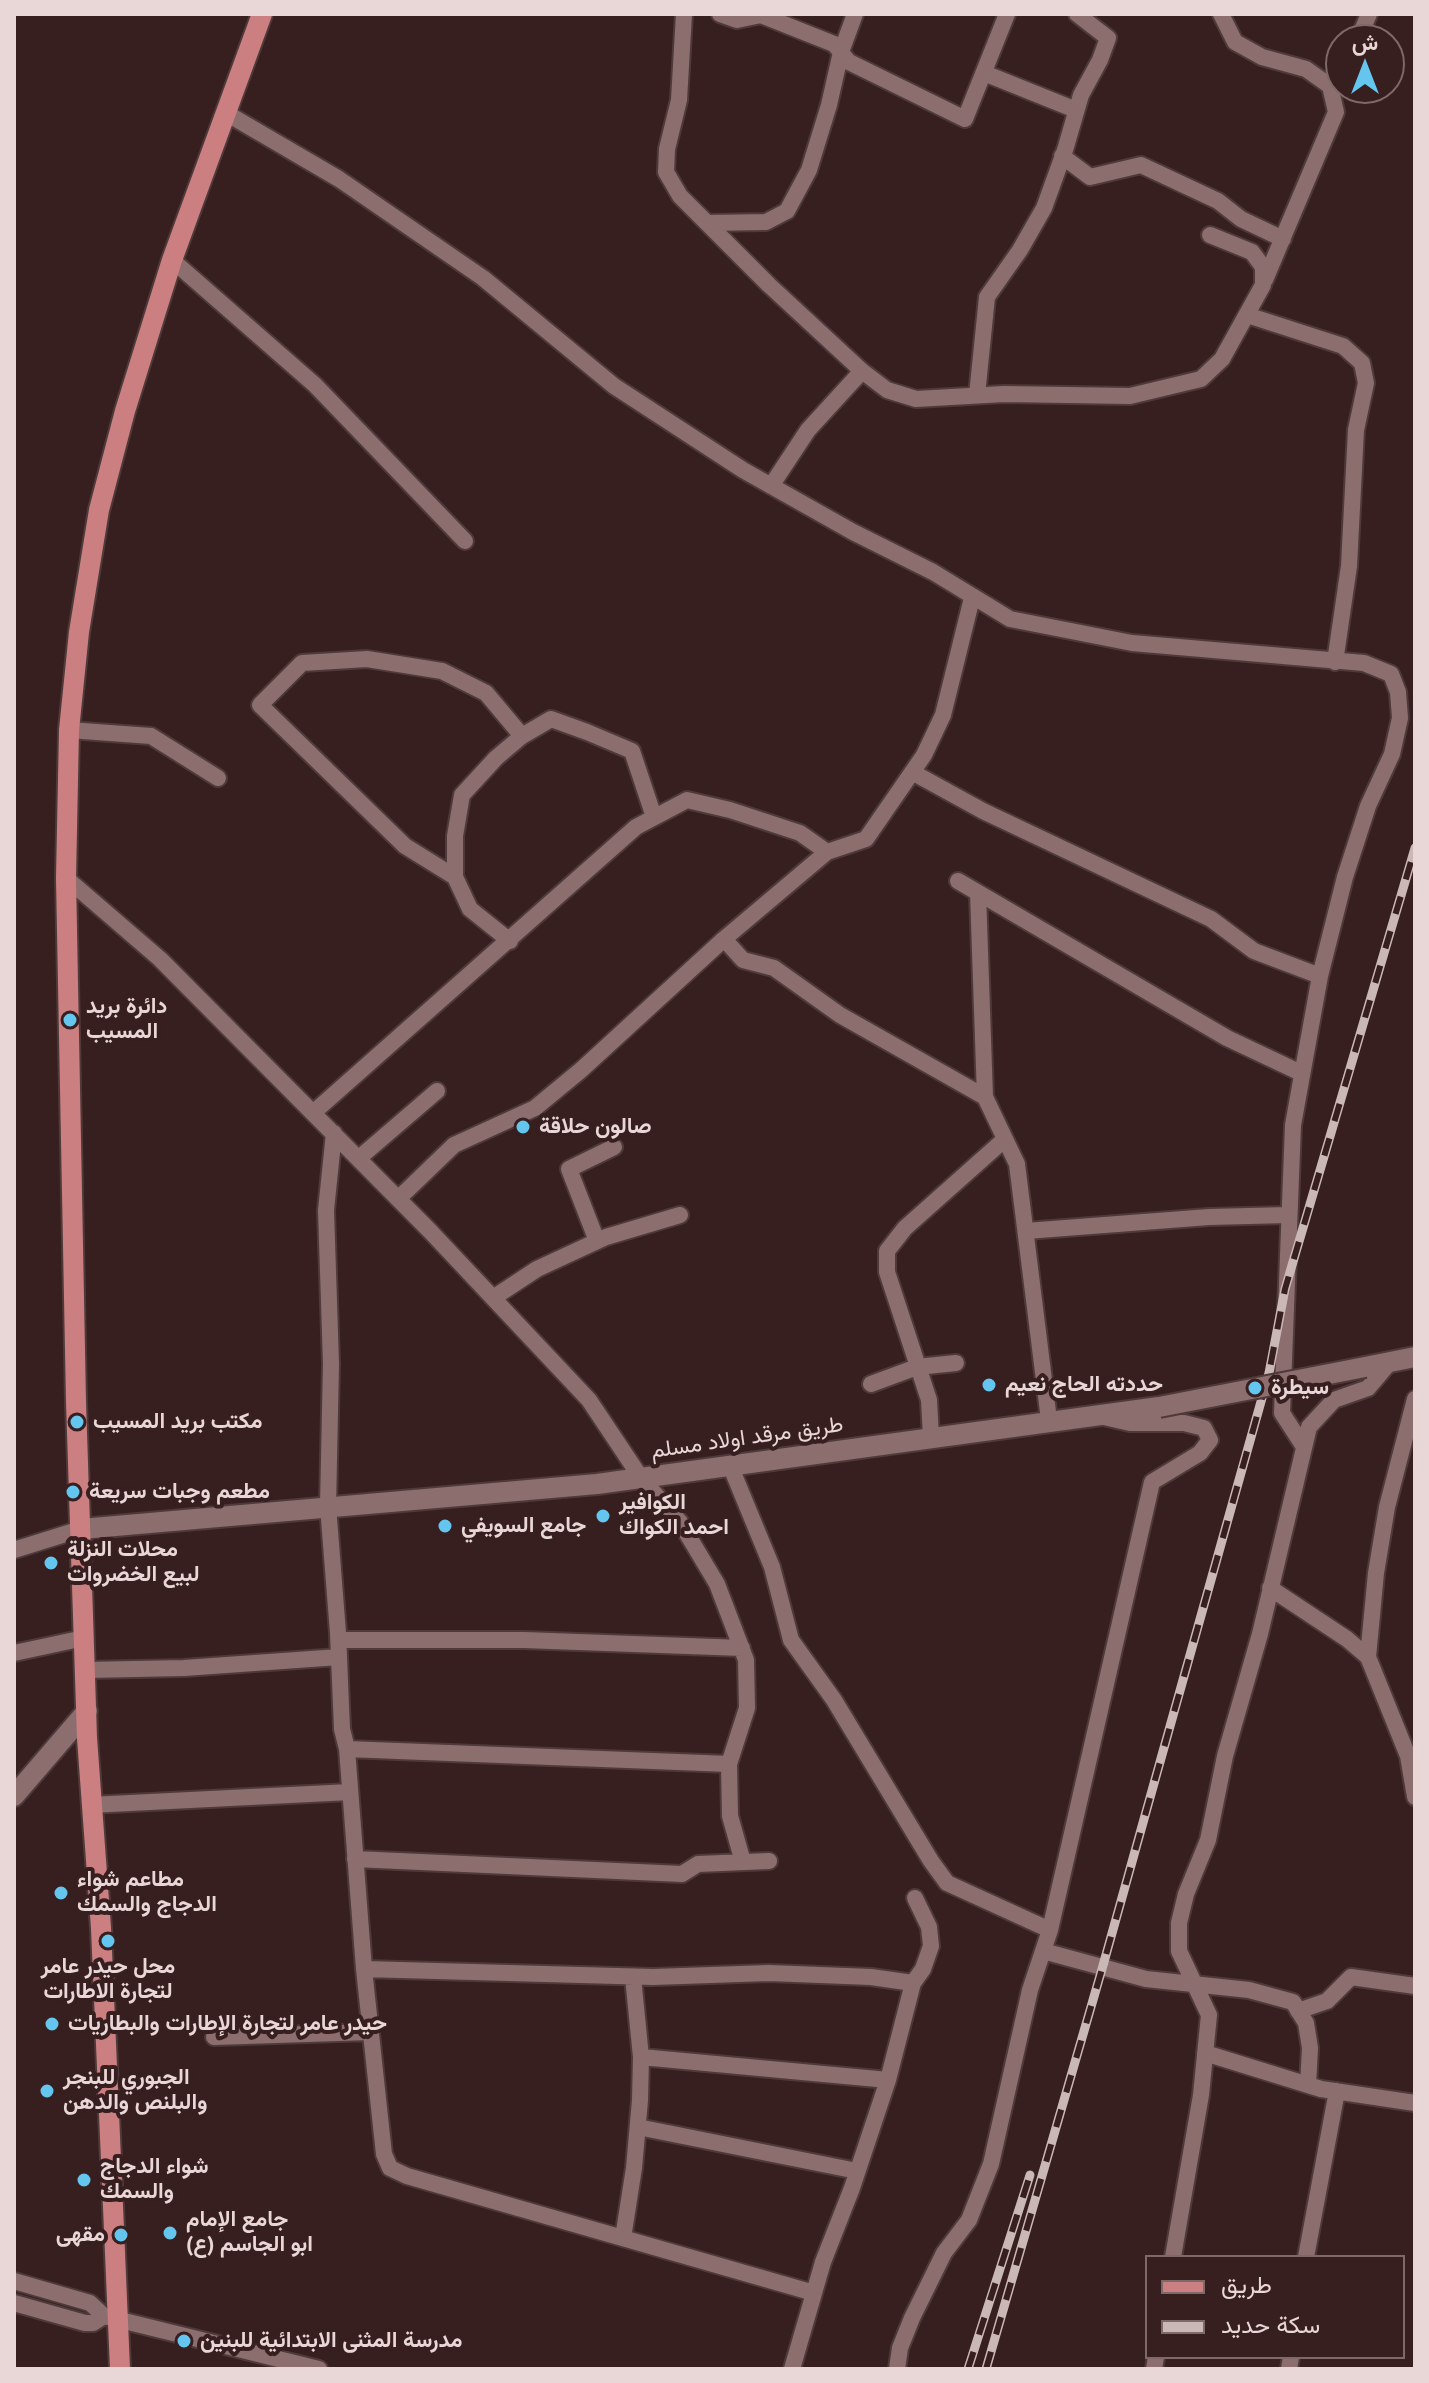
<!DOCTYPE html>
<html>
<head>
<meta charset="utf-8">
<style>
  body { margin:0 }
  #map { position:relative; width:1429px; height:2383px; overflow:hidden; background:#371e1f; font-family:"PT Sans",Vazirmatn,sans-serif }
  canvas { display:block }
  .frame { position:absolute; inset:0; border:16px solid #e8d7d6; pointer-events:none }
  .legend { position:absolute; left:1145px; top:2255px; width:260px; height:104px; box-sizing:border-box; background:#371e1f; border:2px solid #7e6868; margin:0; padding:10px 14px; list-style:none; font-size:24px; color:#e8d7d6 }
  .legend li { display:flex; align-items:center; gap:16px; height:40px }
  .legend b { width:40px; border:2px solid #7e6868 }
  .north { position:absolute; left:1325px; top:24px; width:80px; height:80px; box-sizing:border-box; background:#371e1f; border:2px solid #7e6868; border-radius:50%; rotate:0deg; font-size:22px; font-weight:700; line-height:32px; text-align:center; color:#e8d7d6 }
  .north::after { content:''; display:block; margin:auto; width:28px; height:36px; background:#64c5ee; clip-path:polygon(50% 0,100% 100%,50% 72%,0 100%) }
</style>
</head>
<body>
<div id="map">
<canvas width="1429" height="2383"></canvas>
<div class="frame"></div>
<ul class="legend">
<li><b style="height:10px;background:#cc7f81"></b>طريق</li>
<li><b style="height:10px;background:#cab8b7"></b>سكة حديد</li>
</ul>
<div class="north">ش</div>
</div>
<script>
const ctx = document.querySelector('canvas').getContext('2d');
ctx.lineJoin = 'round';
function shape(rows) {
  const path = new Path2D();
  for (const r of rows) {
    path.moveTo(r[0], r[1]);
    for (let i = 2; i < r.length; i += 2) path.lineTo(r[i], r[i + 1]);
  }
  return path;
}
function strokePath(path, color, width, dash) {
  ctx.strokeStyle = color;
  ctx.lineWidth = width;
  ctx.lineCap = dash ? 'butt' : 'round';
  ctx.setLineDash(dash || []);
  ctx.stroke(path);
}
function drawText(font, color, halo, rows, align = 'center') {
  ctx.font = font + ' "PT Sans",Vazirmatn,sans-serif';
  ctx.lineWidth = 8;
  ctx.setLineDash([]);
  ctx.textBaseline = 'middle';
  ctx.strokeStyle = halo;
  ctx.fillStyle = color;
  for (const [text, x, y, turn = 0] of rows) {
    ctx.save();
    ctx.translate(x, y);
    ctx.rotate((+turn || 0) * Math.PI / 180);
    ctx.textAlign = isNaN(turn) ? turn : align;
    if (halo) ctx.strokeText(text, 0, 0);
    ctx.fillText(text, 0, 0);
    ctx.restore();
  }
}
const street = shape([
  [684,14,679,100,667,149,666,172,680,196,769,285,862,371,887,390,916,399,1004,394,1130,396,1201,379,1222,359,1263,285,1263,267,1252,252,1210,235],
  [720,14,737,20,761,15,834,44,849,62,965,119,1007,14],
  [1221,14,1235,42,1262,57,1306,69,1330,86,1336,112,1265,280],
  [1358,40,1369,14],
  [984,73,1076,110],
  [226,113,339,179,483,278,614,386,743,470,853,532,933,572,1010,619,1132,643,1364,663,1391,674,1398,692,1400,718,1392,754,1368,806,1345,877,1320,976,1293,1125,1282,1413,1304,1447],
  [1062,156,1090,177,1141,165,1218,201,1241,219,1283,239],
  [707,223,766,222,787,211,809,170,829,105,841,52,855,14],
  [172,260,315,385,465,541],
  [1247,315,1343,346,1362,363,1366,383,1356,430,1349,566,1335,662],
  [977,395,987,297,1020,250,1044,208,1065,150,1081,95,1100,60,1108,38,1077,14],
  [771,486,808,430,862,371],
  [69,730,151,736,218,778],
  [912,772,983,811,1211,919,1254,951,1320,976],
  [455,877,405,846,260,705,302,663,367,659,442,671,486,693,522,736],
  [66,878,160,959,430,1231,589,1400,641,1478,680,1522,717,1584,746,1660,747,1708,729,1764,730,1816,743,1862],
  [958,881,1227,1038,1301,1073],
  [978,893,985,1097,1017,1164,1049,1420],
  [724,939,743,960,774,968,840,1015,985,1097],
  [510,941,470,909,455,877,455,836,462,795,496,758,522,736,551,719,587,732,632,751,654,817],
  [314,1112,636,827,687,800,730,810,800,833,827,852,866,839,924,755,943,715,972,598],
  [334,1133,326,1210,331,1364,328,1506,338,1633,342,1729,347,1749,364,1969,384,2154,390,2168,407,2176,814,2293],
  [359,1158,437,1091],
  [398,1199,454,1145,535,1108,581,1070,724,939,827,852],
  [1026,1231,1209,1217,1288,1215],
  [597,1241,569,1169,614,1147],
  [493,1298,537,1269,606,1237,680,1215],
  [871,1384,917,1367,956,1363],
  [931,1437,929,1400,887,1272,887,1251,905,1228,1005,1139],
  [730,1465,772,1567,791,1640,834,1700,931,1861,947,1883,1050,1930],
  [14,1550,81,1529],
  [1270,1588,1347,1639,1368,1657,1408,1756,1415,1797],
  [339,1640,524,1640,742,1648],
  [14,1653,84,1638],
  [1368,1657,1376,1573,1387,1507,1415,1399],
  [86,1670,184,1668,339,1657],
  [347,1749,729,1764],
  [90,1805,350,1792],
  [355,1859,682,1874,698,1864,769,1861],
  [1043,1951,1146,1979,1249,1990,1293,2002,1306,2023,1310,2048,1308,2085],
  [364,1969,653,1977,769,1973,871,1977,913,1983],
  [1298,2011,1327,2001,1351,1977,1415,1986],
  [214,2037,370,2032],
  [1205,2053,1321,2089,1415,2103],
  [641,2057,888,2080],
  [638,2127,857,2171],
  [623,2238,634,2168,640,2100,641,2057,633,1977],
  [1173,2257,1201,2095,1209,2015,1179,1951,1179,1923,1186,1894,1208,1840,1225,1756,1260,1634,1309,1427,1334,1400,1368,1388,1390,1362],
  [1306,2257,1337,2091],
  [14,2281,90,2303,104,2316,319,2369],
  [14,2303,85,2323,93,2323,104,2316],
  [792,2369,823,2262,852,2188,888,2080,913,1983,923,1969,931,1946,929,1927,915,1898],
  [897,2369,900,2348,912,2318,944,2253,969,2220,991,2164,1030,1990,1050,1930,1152,1482,1200,1453,1210,1440,1204,1428,1184,1423,1130,1423,1104,1417],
  [1154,2369,1156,2357],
  [1289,2369,1291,2357]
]);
const secondary = shape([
  [1365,1367,1415,1357],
  [81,1529,597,1484,1159,1407],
  [14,1796,87,1711]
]);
const primary = shape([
  [120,2369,101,1928,87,1738,76,1402,66,878,69,730,79,632,99,510,125,411,172,260,262,14]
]);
strokePath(street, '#4e3a3a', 20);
strokePath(secondary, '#4e3a3a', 24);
strokePath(primary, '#4e3a3a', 24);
strokePath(street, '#8c6e6e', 16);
strokePath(secondary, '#8c6e6e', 20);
strokePath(primary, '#cc7f81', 20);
const rail = shape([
  [968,2369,1030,2175],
  [986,2369,1102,1969,1269,1373,1285,1289,1415,848]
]);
strokePath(rail, '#cab8b7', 9);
strokePath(rail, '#371e1f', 6, [18]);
const secondaryBridge = shape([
  [1159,1407,1365,1367]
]);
strokePath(secondaryBridge, '#4e3a3a', 24, []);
strokePath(secondaryBridge, '#8c6e6e', 20);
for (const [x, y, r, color] of [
  [70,1020,8,"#64c5ee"],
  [523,1127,8,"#64c5ee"],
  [989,1385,8,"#64c5ee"],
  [1255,1388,8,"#64c5ee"],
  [77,1422,8,"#64c5ee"],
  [73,1492,8,"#64c5ee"],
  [603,1516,8,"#64c5ee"],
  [445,1526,8,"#64c5ee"],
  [51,1563,8,"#64c5ee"],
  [61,1893,8,"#64c5ee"],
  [108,1941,8,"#64c5ee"],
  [52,2024,8,"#64c5ee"],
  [47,2091,8,"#64c5ee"],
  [84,2180,8,"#64c5ee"],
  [170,2233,8,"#64c5ee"],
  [121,2235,8,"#64c5ee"],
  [184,2341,8,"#64c5ee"]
]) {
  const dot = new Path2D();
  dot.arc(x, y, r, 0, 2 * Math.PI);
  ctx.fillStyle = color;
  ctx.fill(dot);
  strokePath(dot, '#371e1f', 3);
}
drawText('bold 22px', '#e8d7d6', '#371e1f', [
  ["دائرة بريد",86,1007],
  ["المسيب",86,1032],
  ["صالون حلاقة",539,1127],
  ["حددته الحاج نعيم",1005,1385],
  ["سيطرة",1271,1388],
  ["مكتب بريد المسيب",93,1422],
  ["مطعم وجبات سريعة",89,1492],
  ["الكوافير",619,1503],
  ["احمد الكواك",619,1528],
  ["جامع السويفي",461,1526],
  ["محلات النزلة",67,1550],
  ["لبيع الخضروات",67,1575],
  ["مطاعم شواء",77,1880],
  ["الدجاج والسمك",77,1905],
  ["محل حيدر عامر",108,1967,"center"],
  ["لتجارة الاطارات",108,1992,"center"],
  ["حيدر عامر لتجارة الإطارات والبطاريات",68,2024],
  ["الجبوري للبنجر",63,2078],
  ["والبلنص والدهن",63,2103],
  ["شواء الدجاج",100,2167],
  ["والسمك",100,2192],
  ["جامع الإمام",186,2220],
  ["ابو الجاسم (ع)",186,2245],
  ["مقهى",105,2235,"right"],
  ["مدرسة المثنى الابتدائية للبنين",200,2341]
], 'left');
drawText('22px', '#e8d7d6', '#371e1f', [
  ["طريق مرقد اولاد مسلم",747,1438,-8]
]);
</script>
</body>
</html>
